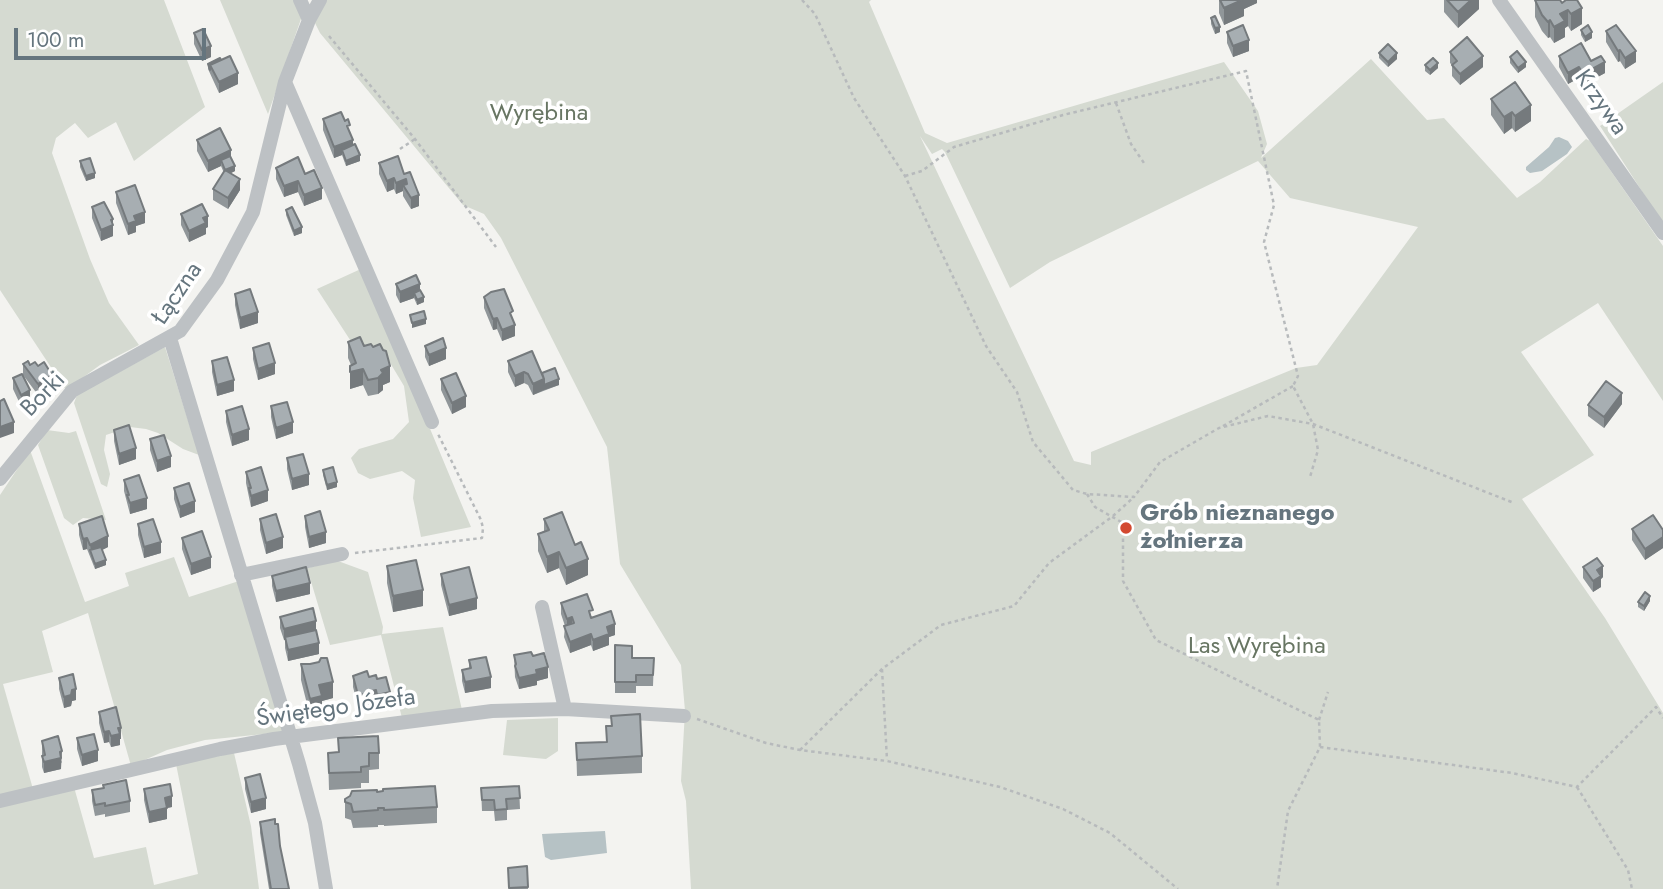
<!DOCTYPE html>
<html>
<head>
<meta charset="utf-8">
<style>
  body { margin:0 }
  #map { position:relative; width:1663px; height:889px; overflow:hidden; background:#f3f3f0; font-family:Jost,sans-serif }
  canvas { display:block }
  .scale { position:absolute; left:14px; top:28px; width:192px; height:32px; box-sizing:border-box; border:4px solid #65757e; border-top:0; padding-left:9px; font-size:21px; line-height:24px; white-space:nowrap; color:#65757e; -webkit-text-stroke:5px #fff; paint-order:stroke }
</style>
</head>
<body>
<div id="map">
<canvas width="1663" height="889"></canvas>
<div class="scale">100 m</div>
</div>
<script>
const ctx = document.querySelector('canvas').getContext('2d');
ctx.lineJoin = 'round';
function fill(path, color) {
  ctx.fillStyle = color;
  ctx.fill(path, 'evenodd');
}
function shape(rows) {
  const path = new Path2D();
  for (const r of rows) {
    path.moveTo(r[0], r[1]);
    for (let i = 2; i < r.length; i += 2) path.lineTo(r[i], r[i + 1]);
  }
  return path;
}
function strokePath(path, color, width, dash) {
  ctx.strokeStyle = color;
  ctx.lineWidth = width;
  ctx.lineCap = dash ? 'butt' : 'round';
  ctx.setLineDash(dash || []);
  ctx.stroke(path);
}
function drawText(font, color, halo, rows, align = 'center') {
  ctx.font = font + ' Jost,sans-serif';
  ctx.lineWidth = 7;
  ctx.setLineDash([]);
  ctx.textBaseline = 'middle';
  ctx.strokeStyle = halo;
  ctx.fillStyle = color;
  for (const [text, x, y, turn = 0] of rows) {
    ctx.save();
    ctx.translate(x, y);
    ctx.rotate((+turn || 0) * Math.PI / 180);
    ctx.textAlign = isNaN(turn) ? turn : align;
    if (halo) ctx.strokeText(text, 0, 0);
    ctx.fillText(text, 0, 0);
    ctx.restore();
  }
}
fill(shape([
  [0,0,164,0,205,107,134,161,116,122,88,138,75,123,56,138,52,153,90,259,109,303,139,345,100,365,66,390,0,290],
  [220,0,295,0,302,16,268,114],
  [325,0,871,0,869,2,925,133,947,143,1224,62,1258,111,1267,144,1261,158,1371,59,1427,120,1444,118,1517,198,1540,182,1586,139,1590,141,1663,246,1663,401,1598,303,1521,352,1594,455,1522,499,1605,618,1663,713,1663,889,691,889,686,801,681,781,685,711,681,665,620,564,607,447,501,238,484,214,463,205,320,33,314,21],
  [920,136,932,154,942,149,945,152,1010,288,1050,262,1258,161,1290,198,1418,227,1317,365,1296,368,1091,452,1091,465,1074,461],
  [1663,82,1663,224,1600,126],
  [363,268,471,527,421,537,413,498,415,480,402,471,370,479,358,473,351,458,359,449,393,439,409,422,404,386,386,356,354,346,317,289],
  [165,347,199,455,183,449,158,433,146,429,130,427,106,435,104,450,110,474,107,487,101,484,74,403,77,395],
  [47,430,69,433,76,431,106,520,83,518,73,525,64,518,38,445],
  [30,450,85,602,129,586,125,573,174,557,189,597,239,581,284,732,205,740,167,750,131,766,88,613,42,631,53,672,3,684,33,789,0,795,0,495],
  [338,561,368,572,383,627,382,634,443,627,462,710,402,718,381,635,330,645,307,568],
  [558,718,558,751,546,759,503,755,507,720],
  [234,753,251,826,259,889,0,889,0,806,74,787,94,858,146,847,154,885,198,874,176,764]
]), '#d5dad1');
fill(shape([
  [1559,137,1568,141,1572,147,1567,154,1542,171,1530,173,1526,170,1526,167,1549,147,1555,138],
  [605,831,607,853,551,860,545,857,542,834]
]), '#b6c2c5');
strokePath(shape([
  [802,0,815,14,854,98,905,176,986,346,1017,392,1033,442,1073,490,1087,494,1134,497,1160,462,1219,428,1268,416,1313,424,1514,503],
  [329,36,415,139,496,247],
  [1116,103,1131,144,1144,163],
  [400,149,415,139],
  [905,176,922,171,954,147,1063,115,1246,71,1274,205,1264,242,1298,376,1293,386,1313,424,1318,450,1310,477],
  [1223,426,1293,386],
  [1087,494,1095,507,1123,523,1123,581,1156,640,1319,720,1320,747,1288,811,1277,889],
  [355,553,482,538,483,528,481,520,437,432],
  [882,669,887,760],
  [697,719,766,743,800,750,887,761,1000,787,1063,809,1110,833,1178,889],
  [1319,720,1328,692],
  [1320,747,1512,773,1577,787,1656,707,1663,718],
  [800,750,882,669,941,625,1014,606,1049,563,1113,516,1134,497],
  [1577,787,1628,870,1632,889]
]), '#b7babc', 2.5, [3.5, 3.5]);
strokePath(shape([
  [300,0,309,20],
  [1499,0,1663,233],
  [285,82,432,422],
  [170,338,299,764,315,823,326,889],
  [0,479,72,391,180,331,217,280,253,212,285,82,309,20,320,0],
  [241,575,342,554],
  [542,607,565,709],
  [0,801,220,749,274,739,492,711,565,709,684,716]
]), '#bdc1c4', 14);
fill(shape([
  [1219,0,1257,0,1257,3,1244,9,1244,16,1224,25,1219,13],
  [1444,0,1479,0,1479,9,1458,28,1444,12],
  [1535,0,1560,0,1582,24,1571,31,1568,26,1565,28,1565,37,1554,43,1550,37,1548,38,1542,31,1535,17],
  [1211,18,1220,32,1215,34,1211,24],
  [1581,30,1592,38,1585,42,1581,35],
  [1606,31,1636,62,1625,69,1620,61,1618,62,1606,42],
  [1227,32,1249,51,1233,57,1227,43],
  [194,33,211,57,202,61,194,44],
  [1450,52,1483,67,1460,85,1452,76,1452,65,1450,63],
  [1379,53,1397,59,1388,67,1379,58],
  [1559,56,1591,61,1605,73,1583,85,1579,78,1568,84,1559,67],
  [1510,57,1526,67,1518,73,1510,63],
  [221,60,238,84,219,93,208,69,208,64],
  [1425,65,1438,68,1430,75,1425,71],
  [1491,99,1531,121,1515,132,1512,128,1504,134,1491,115],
  [323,119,350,133,353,145,360,161,346,166,342,155,334,158,323,130],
  [197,140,231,158,235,171,231,173,240,190,228,209,213,200,213,189,224,173,221,166,208,172,197,151],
  [80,161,95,178,86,181,80,167],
  [379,163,404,174,419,206,411,209,403,196,403,191,396,194,394,189,387,192,379,174],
  [276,168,305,174,322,199,304,206,298,192,284,197,276,179],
  [116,192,145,223,136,226,136,232,128,235,116,203],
  [92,207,113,230,113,236,101,241,92,218],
  [286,210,302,233,294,236,286,215],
  [181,214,208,227,206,228,206,234,189,242,181,225],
  [396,284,420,290,424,302,417,305,414,298,400,303,396,295],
  [235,294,258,323,240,329,235,305],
  [484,297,513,321,515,336,502,341,497,329,493,330,484,308],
  [348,342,364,346,390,382,383,385,383,390,378,394,368,396,363,385,350,389,350,366,351,365,348,358],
  [425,346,446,359,429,366,425,357],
  [253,348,275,374,258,380,253,359],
  [212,361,234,391,217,396,212,372],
  [508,361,542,373,559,385,533,395,528,385,524,383,515,387,508,372],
  [23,364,30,365,52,386,38,395,23,375],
  [13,378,30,401,21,406,13,389],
  [441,379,466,407,452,414,441,390],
  [1622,404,1604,428,1588,416,1588,405],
  [271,406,293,433,276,439,271,417],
  [226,411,249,440,232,446,226,422],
  [114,430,136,459,119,465,114,441],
  [150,439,171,467,157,472,150,450],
  [287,458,309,485,292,490,287,469],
  [323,470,337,487,327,490,323,475],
  [246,472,268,501,251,507,246,483],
  [124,480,147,509,130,514,124,491],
  [174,488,195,512,180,518,174,499],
  [305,516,326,543,309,548,305,527],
  [260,519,283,548,266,554,260,530],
  [544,519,588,575,566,585,559,568,547,573,538,551,538,534,544,531],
  [79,524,108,547,102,550,106,565,95,569,87,549,83,550,79,535],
  [138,524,161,553,144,558,138,535],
  [1632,529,1663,530,1663,548,1645,560,1632,540],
  [182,538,211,568,191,575,182,549],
  [387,566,423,606,393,612,387,583],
  [1583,567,1603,577,1601,579,1601,587,1593,592,1583,578],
  [441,574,477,609,449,616,441,585],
  [272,576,310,594,276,602,272,586],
  [1650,601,1644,611,1638,607,1638,602],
  [561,603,593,617,615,635,609,637,609,645,593,651,591,645,570,653,564,637,565,626,561,614],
  [280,617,316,630,319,654,288,661,285,648,285,640,284,640,280,628],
  [615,645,632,658,654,658,653,686,636,686,636,693,615,693],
  [514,655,533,656,548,678,537,681,537,685,519,689,515,677],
  [469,660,491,688,465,693,462,681,462,670,469,668],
  [301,664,333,698,322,701,322,712,310,716,301,680],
  [353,676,369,677,377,679,390,703,377,706,376,701,373,702,373,704,358,706,353,687],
  [59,678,76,700,72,701,71,706,64,708,59,689],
  [99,712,121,739,120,739,120,745,111,747,109,742,104,743,99,723],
  [606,726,642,756,642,773,577,776,576,743,606,742],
  [77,738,98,761,82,766,77,749],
  [338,738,379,753,379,769,369,770,369,783,361,783,361,788,329,790,328,753,338,753],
  [42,741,62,762,61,763,61,769,44,773,42,767],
  [245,778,266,809,251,813,245,789],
  [103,785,130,801,130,812,105,817,105,814,95,816,92,801,92,790,103,788],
  [519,786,520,809,507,810,507,820,495,821,494,811,482,811,481,788],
  [144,789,172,807,167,808,167,819,149,823,144,800],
  [377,792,437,807,437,823,384,826,384,825,378,825,378,827,353,828,351,820,345,818,345,799],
  [260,822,280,846,289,889,269,889,260,833],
  [527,866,528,889,509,889,508,868]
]), '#909699');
fill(shape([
  [1242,0,1257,0,1257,3,1244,9,1244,16,1224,25,1224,8],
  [1471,0,1479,0,1479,9,1458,28,1458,12],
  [1582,8,1582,24,1571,31,1571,14],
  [1568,10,1568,26,1565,28,1565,37,1554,43,1554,27,1560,14],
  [1550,20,1550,37,1548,38,1548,22],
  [1220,27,1220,32,1215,34,1215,28],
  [1592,32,1592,38,1585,42,1585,37],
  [1249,40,1249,51,1233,57,1233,46],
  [211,46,211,57,202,61,202,50],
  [1620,50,1620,61,1618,62,1618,51],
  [1636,51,1636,62,1625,69,1625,58],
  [1397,53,1397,59,1388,67,1388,62],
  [1483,56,1483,67,1460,85,1460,74],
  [1526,62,1526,67,1518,73,1518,68],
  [1605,62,1605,73,1583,85,1583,74],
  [1438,63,1438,68,1430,75,1430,70],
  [1579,67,1579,78,1568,84,1568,73],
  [238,73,238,84,219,93,219,82],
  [1531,105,1531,121,1515,132,1515,116],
  [1512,112,1512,128,1504,134,1504,117],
  [353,140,353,151,342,150,342,155,334,158,334,147],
  [231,150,231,161,221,160,221,166,208,172,208,161],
  [360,155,360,161,346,166,346,161],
  [235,166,235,171,225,176,225,170],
  [95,173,95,178,86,181,86,176],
  [394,178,394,189,387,192,387,181],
  [240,179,240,190,228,209,228,198],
  [406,179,406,190,403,185,403,191,396,194,396,183],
  [298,181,298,192,284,197,284,186],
  [322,188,322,199,304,206,304,195],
  [419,195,419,206,411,209,411,198],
  [145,212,145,223,136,226,136,232,128,235,128,224,134,216],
  [208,216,208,227,206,228,206,234,189,242,189,231,203,218],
  [113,219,113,236,101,241,101,230],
  [302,227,302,233,294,236,294,231],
  [420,284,420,295,414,293,414,298,400,303,400,292],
  [424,297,424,302,417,305,417,300],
  [258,312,258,323,240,329,240,318],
  [497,318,497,329,493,330,493,319],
  [426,319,426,324,412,328,412,323],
  [515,325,515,336,502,341,502,330],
  [446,348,446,359,429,366,429,355],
  [275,363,275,374,258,380,258,369],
  [390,366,390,382,383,385,383,390,378,394,378,378,381,370],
  [363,369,363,385,350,389,350,372],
  [524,372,524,383,515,387,515,376],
  [52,375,52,386,38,395,38,384],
  [544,379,544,390,533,395,533,384],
  [559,379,559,385,544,390,544,385],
  [234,380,234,391,217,396,217,385],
  [30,390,30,401,21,406,21,395],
  [1622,393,1622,404,1604,428,1604,417],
  [466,396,466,407,452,414,452,403],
  [14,422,14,433,0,438,0,427],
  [293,422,293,433,276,439,276,428],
  [249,429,249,440,232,446,232,435],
  [136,448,136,459,119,465,119,454],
  [171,456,171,467,157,472,157,461],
  [309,474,309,485,292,490,292,479],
  [337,482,337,487,327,490,327,485],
  [268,490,268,501,251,507,251,496],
  [147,498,147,509,130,514,130,503],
  [195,501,195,512,180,518,180,507],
  [326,532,326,543,309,548,309,537],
  [108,536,108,547,92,555,90,545],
  [283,537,283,548,266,554,266,543],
  [1663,537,1663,548,1645,560,1645,549],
  [87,538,87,549,83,550,83,539],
  [161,542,161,553,144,558,144,547],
  [559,552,559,568,547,573,547,557],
  [211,557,211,568,191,575,191,564],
  [588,559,588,575,566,585,566,568],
  [106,560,106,565,95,569,95,564],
  [1603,566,1603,577,1601,579,1601,587,1593,592,1593,581,1597,570],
  [310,583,310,594,276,602,276,591],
  [423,590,423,606,393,612,393,596],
  [1650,596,1650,601,1644,611,1644,606],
  [477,598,477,609,449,616,449,605],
  [572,617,572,628,567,630,567,619],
  [316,621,316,632,284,640,284,629],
  [615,624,615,635,609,637,609,645,593,651,593,640,607,627],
  [591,634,591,645,570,653,570,642],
  [319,643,319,654,288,661,288,650],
  [548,667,548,678,537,681,537,685,519,689,519,678,536,670],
  [491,677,491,688,465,693,465,682],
  [333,682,333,698,322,701,322,712,310,716,310,699,319,685],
  [76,689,76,700,72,701,71,706,64,708,64,697,72,690],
  [376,690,376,701,373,702,372,691],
  [390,692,390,703,377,706,377,695],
  [118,728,121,728,121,739,120,739,120,745,111,747,111,736],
  [109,731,109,742,104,743,104,732],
  [98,750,98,761,82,766,82,755],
  [62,751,61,769,44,773,44,762],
  [172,796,172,807,167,808,167,819,149,823,149,812,165,798],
  [266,798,266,809,251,813,251,802]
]), '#757a7d');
const building = shape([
  [1220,0,1242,0,1224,8,1220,0],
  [1447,0,1471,0,1458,12,1447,0],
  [1535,0,1560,0,1562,3,1566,0,1577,0,1582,8,1571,14,1568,10,1560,14,1565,21,1554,27,1550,20,1548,22,1542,15,1535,0],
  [1215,16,1220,27,1215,28,1211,18,1215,16],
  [1243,25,1249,40,1233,46,1227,32,1243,25],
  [1588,25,1592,32,1585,37,1581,30,1588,25],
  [1616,25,1636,51,1625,58,1620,50,1618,51,1606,31,1616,25],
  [203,29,211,46,202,50,194,33,203,29],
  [1467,37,1483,56,1460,74,1452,65,1457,61,1450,52,1467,37],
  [1581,43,1591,61,1601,56,1605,62,1583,74,1579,67,1568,73,1559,56,1581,43],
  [1388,44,1397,53,1388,62,1379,53,1388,44],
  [1517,51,1526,62,1518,68,1510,57,1517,51],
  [230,56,238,73,219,82,210,65,230,56],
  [220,58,221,60,210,65,210,70,208,64,220,58],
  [1433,58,1438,63,1430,70,1425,65,1433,58],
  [1515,82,1531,105,1515,116,1512,112,1504,117,1491,99,1515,82],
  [341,112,345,121,348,119,350,125,347,126,353,140,334,147,323,119,341,112],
  [220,128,231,150,208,161,197,140,220,128],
  [355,144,360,155,346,161,342,150,355,144],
  [230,156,235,166,225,170,221,160,230,156],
  [398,156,404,174,410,172,419,195,411,198,403,185,407,184,406,179,396,183,394,178,387,181,379,163,398,156],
  [298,157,305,174,314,170,322,188,304,195,298,181,284,186,276,168,298,157],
  [90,158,95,173,86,176,80,161,90,158],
  [225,170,240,179,228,198,213,189,225,170],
  [135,185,145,212,134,216,136,221,128,224,116,192,135,185],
  [104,202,113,219,111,220,113,225,101,230,92,207,104,202],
  [202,204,208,216,203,218,206,223,189,231,181,214,202,204],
  [292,207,302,227,294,231,286,210,292,207],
  [416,275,420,284,400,292,396,284,416,275],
  [250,289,258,312,240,318,235,294,250,289],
  [504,289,513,311,510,313,515,325,502,330,497,318,493,319,484,297,491,292,504,289],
  [420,290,424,297,417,300,414,293,420,290],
  [424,311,426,319,412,323,410,315,424,311],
  [360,337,364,346,371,344,373,347,380,344,383,350,386,351,390,366,381,370,383,373,378,378,368,380,363,369,350,372,350,366,356,363,348,342,360,337],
  [443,338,446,348,429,355,425,346,443,338],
  [269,343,275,363,258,369,253,348,269,343],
  [532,351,544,379,533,384,528,374,524,372,515,376,508,361,532,351],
  [227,357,234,380,217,385,212,361,227,357],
  [28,361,30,365,35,362,38,366,44,362,52,375,38,384,23,364,28,361],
  [555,368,559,379,544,385,544,379,542,373,555,368],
  [456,373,466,396,452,403,441,379,456,373],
  [22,374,30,390,21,395,13,378,22,374],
  [1606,381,1622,393,1604,417,1588,405,1606,381],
  [4,399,14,422,0,427,0,401,4,399],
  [287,402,293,422,276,428,271,406,287,402],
  [242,406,249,429,232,435,226,411,242,406],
  [129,425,136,448,119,454,114,430,129,425],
  [164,435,171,456,157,461,150,439,164,435],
  [303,454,309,474,292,479,287,458,303,454],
  [261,467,268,490,251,496,249,488,251,488,246,472,261,467],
  [333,467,337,482,327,485,323,470,333,467],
  [139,475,147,498,130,503,127,495,129,495,124,480,139,475],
  [189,483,195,501,180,507,174,488,189,483],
  [320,511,326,532,309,537,305,516,320,511],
  [562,512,575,545,581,542,588,559,566,568,559,552,547,557,538,534,549,530,544,519,562,512],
  [276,514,283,537,266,543,260,519,276,514],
  [1653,515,1663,530,1663,537,1645,549,1632,529,1653,515],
  [102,516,108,536,90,545,87,538,83,539,79,524,102,516],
  [153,519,161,542,144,547,138,524,153,519],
  [202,531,211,557,191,564,182,538,202,531],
  [101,547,106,560,95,564,90,550,101,547],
  [1597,558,1603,566,1597,570,1601,576,1593,581,1583,567,1597,558],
  [416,560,423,590,393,596,387,566,416,560],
  [306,567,310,583,276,591,272,576,306,567],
  [469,567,477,598,449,605,441,574,469,567],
  [1645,592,1650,596,1644,606,1638,602,1645,592],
  [587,594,593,610,589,611,591,618,611,611,615,624,607,627,609,634,593,640,591,634,570,642,564,626,574,623,572,617,567,619,561,603,587,594],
  [313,608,316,621,284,629,280,617,313,608],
  [316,630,319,643,288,650,285,637,316,630],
  [615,645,632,646,632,658,654,658,653,675,636,675,636,682,615,682,615,645],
  [531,652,533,656,544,653,548,667,536,670,537,674,519,678,515,666,516,664,514,655,531,652],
  [486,657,491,677,465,682,462,670,471,668,469,660,486,657],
  [321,658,327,658,333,682,319,685,322,696,310,699,301,664,310,664,319,662,321,658],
  [367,671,369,677,376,675,377,679,386,677,390,692,377,695,376,690,372,691,373,693,358,695,353,676,367,671],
  [73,674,76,689,72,690,71,695,64,697,59,678,73,674],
  [116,707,121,728,118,728,120,734,111,736,109,731,104,732,99,712,116,707],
  [640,714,642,756,577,760,576,743,607,742,606,726,612,726,611,716,640,714],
  [94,734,98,750,82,755,77,738,94,734],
  [58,736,62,751,60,752,61,758,44,762,42,756,45,755,42,741,58,736],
  [378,736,379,753,369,753,369,766,361,767,361,772,329,773,328,753,339,752,338,738,378,736],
  [260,774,266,798,251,802,245,778,260,774],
  [126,780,130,801,105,806,105,803,95,805,92,790,104,788,103,785,126,780],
  [170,784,172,796,165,798,167,808,149,812,144,789,170,784],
  [435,786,437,807,384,810,384,808,378,808,378,810,353,812,351,804,345,802,345,799,350,796,352,791,377,790,377,792,383,791,383,789,435,786],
  [519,786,520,798,506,799,507,809,495,810,494,800,482,800,481,788,519,786],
  [275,819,275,824,278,824,280,846,289,889,271,889,260,822,275,819],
  [527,866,528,887,509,888,508,868,527,866]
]);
fill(building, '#a7aeb2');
strokePath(building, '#757a7d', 2);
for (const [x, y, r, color] of [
  [1126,528,7,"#d34930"]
]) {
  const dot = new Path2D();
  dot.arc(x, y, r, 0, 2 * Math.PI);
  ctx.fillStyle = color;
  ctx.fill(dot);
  strokePath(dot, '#fff', 2.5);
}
drawText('24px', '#65757e', '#fff', [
  ["Krzywa",1600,103,55],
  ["Łączna",178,294,-56],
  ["Borki",44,395,-46],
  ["Świętego Józefa",336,709,-8]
]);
drawText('24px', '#687663', '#fff', [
  ["Wyrębina",539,114],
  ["Las Wyrębina",1257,647]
]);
drawText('bold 24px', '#65757e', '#fff', [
  ["Grób nieznanego",1140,514],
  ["żołnierza",1140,542]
], 'left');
</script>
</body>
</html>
